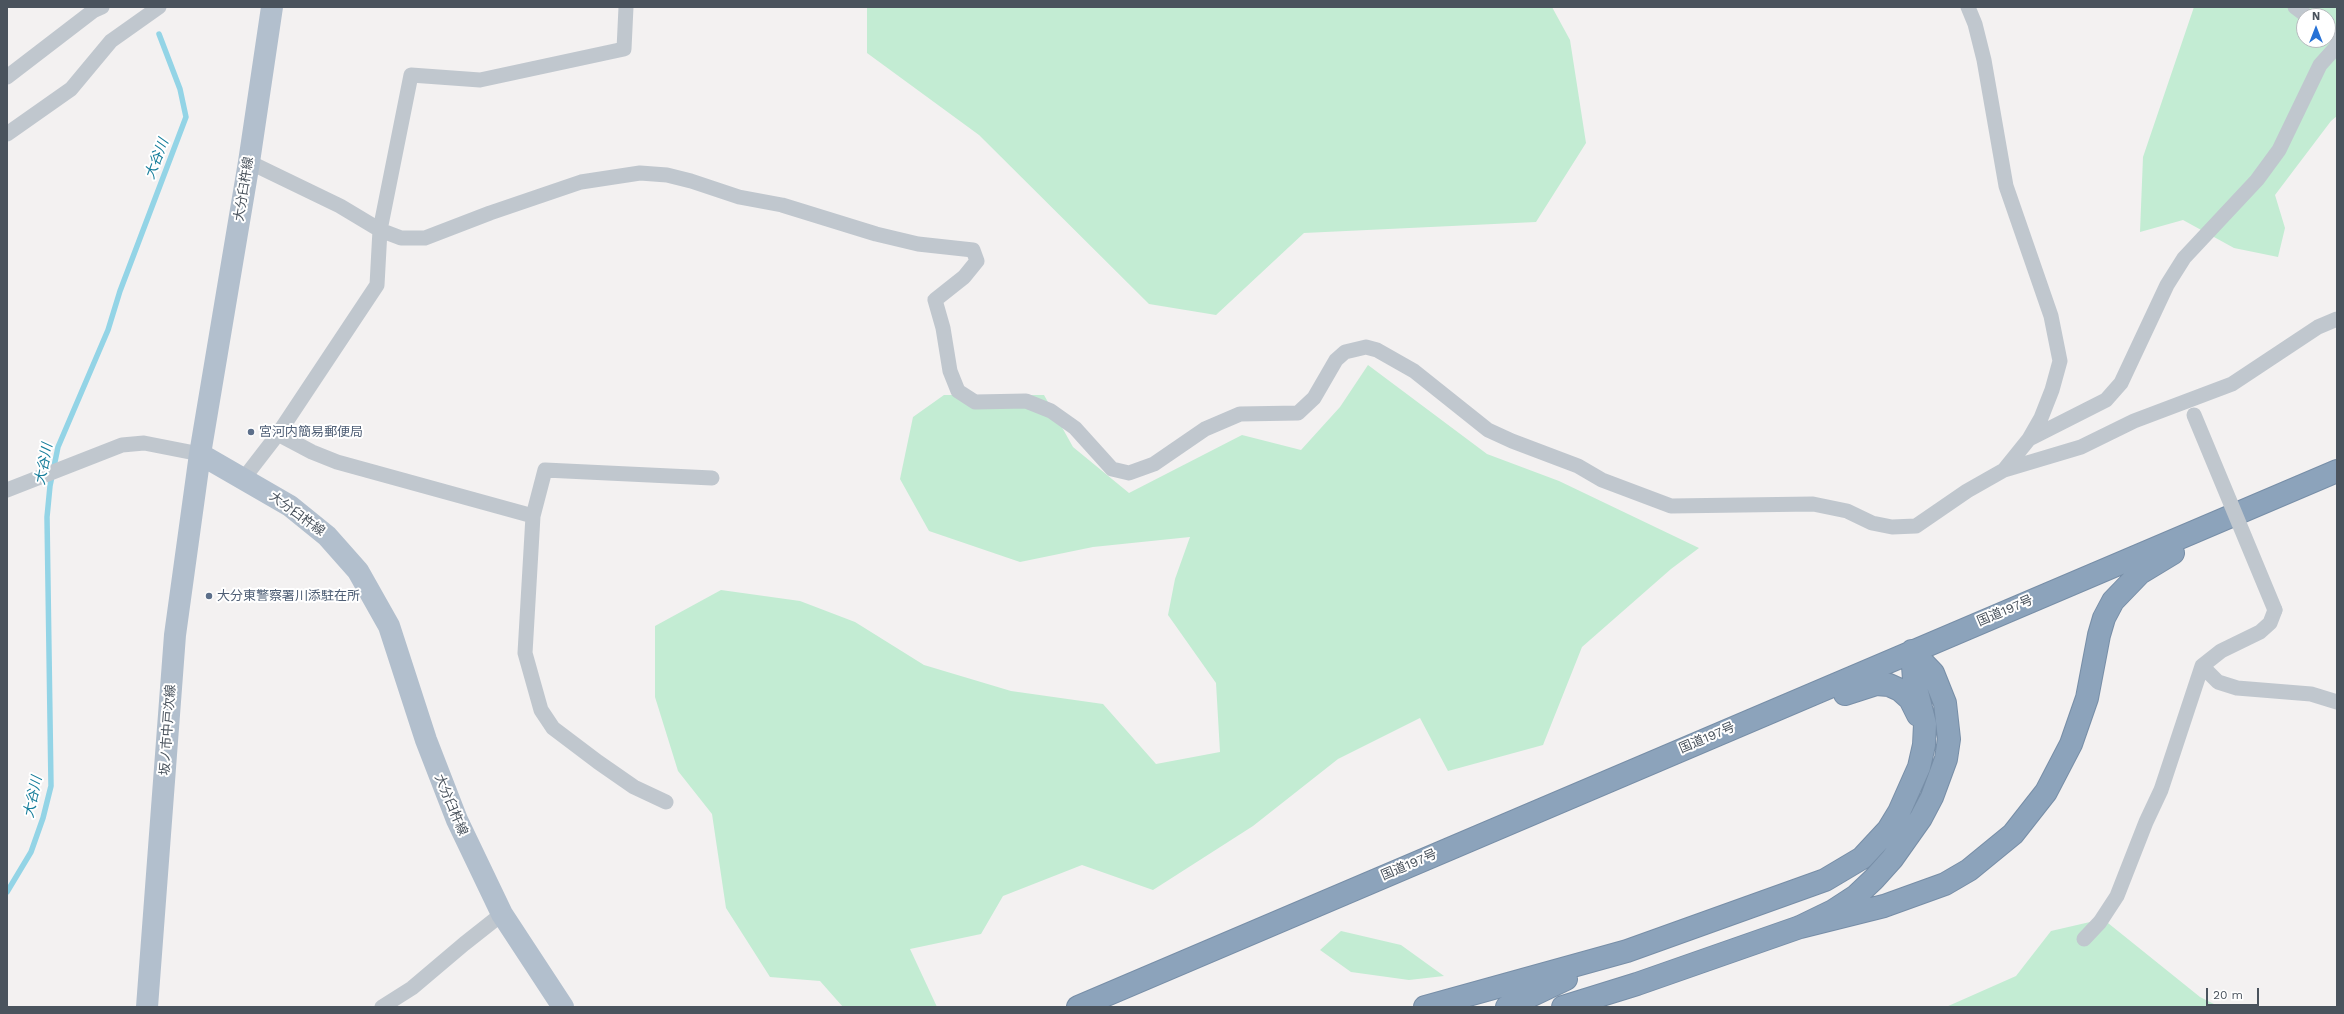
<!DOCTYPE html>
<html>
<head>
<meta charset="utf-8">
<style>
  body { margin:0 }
  #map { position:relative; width:2344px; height:1014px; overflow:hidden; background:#f3f1f1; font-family:"Work Sans",sans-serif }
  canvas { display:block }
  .frame { position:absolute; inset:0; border:8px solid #4a535d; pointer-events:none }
  .north { position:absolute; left:2296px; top:8px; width:40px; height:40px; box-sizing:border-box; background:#fff; border:1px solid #b7babe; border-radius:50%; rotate:0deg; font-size:11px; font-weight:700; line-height:16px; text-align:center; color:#4a535d }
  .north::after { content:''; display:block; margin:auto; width:14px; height:18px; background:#2772d6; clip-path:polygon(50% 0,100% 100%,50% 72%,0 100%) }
  .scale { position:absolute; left:2206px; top:988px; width:53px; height:18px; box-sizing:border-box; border:2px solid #4a535d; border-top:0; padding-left:5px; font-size:12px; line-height:14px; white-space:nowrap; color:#4a535d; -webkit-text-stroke:3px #fff; paint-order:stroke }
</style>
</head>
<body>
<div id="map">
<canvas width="2344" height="1014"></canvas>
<div class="frame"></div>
<div class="north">N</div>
<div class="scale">20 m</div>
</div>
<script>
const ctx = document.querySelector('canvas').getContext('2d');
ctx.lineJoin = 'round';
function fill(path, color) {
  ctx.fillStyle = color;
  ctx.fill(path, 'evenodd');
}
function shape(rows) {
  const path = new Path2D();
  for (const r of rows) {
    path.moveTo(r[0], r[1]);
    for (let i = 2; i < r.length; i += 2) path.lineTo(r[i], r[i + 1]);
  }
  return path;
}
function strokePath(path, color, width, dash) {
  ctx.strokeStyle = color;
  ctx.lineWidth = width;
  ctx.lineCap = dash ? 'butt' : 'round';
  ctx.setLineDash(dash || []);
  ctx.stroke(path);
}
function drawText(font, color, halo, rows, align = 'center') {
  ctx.font = font + ' "Work Sans","Noto Sans JP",sans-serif';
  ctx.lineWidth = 4;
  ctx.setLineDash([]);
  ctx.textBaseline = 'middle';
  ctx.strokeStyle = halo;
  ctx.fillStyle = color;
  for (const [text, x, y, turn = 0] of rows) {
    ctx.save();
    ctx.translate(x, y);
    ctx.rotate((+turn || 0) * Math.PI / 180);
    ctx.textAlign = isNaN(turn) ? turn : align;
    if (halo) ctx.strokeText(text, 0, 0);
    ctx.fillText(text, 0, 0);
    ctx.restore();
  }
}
fill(shape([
  [867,7,1552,7,1570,40,1586,143,1536,222,1304,233,1216,315,1149,304,979,135,867,53],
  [2194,7,2337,7,2337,116,2331,121,2275,195,2285,228,2278,257,2234,248,2183,220,2140,232,2143,157],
  [2304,16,2328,16,2328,40,2304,40],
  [1368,365,1487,454,1559,481,1699,548,1671,569,1582,647,1543,745,1448,771,1420,718,1338,759,1253,826,1153,890,1082,865,1003,896,981,934,910,949,937,1007,843,1007,820,981,770,977,726,908,712,814,678,771,655,697,655,626,721,590,800,601,855,622,924,665,1011,691,1103,704,1156,764,1220,752,1216,683,1168,615,1175,579,1190,537,1093,547,1020,562,929,531,900,479,913,417,944,395,1044,395,1073,447,1129,493,1242,435,1301,450,1340,407],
  [2103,919,2200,997,2220,1007,1946,1007,2016,976,2051,931],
  [1341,931,1401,945,1444,976,1409,980,1351,972,1320,950]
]), '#c3ecd3');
strokePath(shape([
  [7,892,31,852,43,818,51,786,47,517,50,486,58,447,108,330,120,291,186,117,180,89,159,34]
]), '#93d4e6', 5.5);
const highway = shape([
  [1845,694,1876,684,1889,685,1900,690,1910,699,1918,715],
  [1800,927,1884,906,1945,884,1969,870,2013,834,2046,792,2071,744,2087,698,2099,635,2104,618,2113,601,2140,573,2173,553],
  [1078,1007,2337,471],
  [1425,1007,1627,951,1825,880,1862,858,1888,830,1899,812,1919,767,1924,745,1925,724,1914,680,1912,651],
  [1507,1007,1566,979],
  [1563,1007,1637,984,1800,927,1833,911,1856,896,1874,879,1892,859,1921,818,1932,797,1946,759,1949,739,1945,703,1933,673,1912,651]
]);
strokePath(highway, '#778ea7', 24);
strokePath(shape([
  [1968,7,1975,24,1984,60,2006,186,2051,316,2060,361,2052,390,2041,418,2029,439,2004,470],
  [2295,7,2307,16],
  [2328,32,2337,39],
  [7,77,93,11,102,7],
  [7,134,71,89,111,41,159,7],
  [249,162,340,206,380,230,401,238,425,238,490,213,581,182,640,173,667,175,691,181,739,197,782,205,876,234,918,244,973,250,977,261,964,277,935,300,943,328,950,371,958,391,975,402,1026,401,1051,411,1075,428,1112,469,1129,473,1154,464,1205,429,1240,414,1298,413,1314,398,1336,360,1345,352,1366,347,1377,350,1414,371,1488,430,1512,441,1578,466,1602,480,1671,506,1813,504,1847,511,1872,523,1892,527,1916,526,1967,491,2004,470,2081,447,2134,421,2232,384,2318,327,2337,319],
  [278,434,312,452,337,462,533,516],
  [2029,439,2106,400,2121,383,2167,285,2184,258,2257,180,2279,150,2320,65,2337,46],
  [244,478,278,434,377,285,380,230,411,75,480,80,624,49,626,7],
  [7,490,122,445,144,443,200,454],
  [2202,666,2218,682,2237,688,2311,694,2337,702],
  [666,802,634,787,598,762,553,728,541,710,525,653,533,516,545,470,712,478],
  [2084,939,2100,922,2117,896,2146,822,2161,790,2202,666,2221,651,2260,632,2270,623,2275,610],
  [382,1007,412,988,464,944,502,914]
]), '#c0c7ce', 15);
strokePath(shape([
  [200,454,290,506,327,536,358,571,389,626,426,740,457,820,502,914,563,1007],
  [147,1007,175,635,200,454,249,162,272,7]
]), '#b2bfcd', 22);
strokePath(highway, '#8ca3bb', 22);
strokePath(shape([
  [2194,415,2275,610]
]), '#c0c7ce', 15);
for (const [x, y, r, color] of [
  [251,432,4,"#5c6f8a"],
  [209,596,4,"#5c6f8a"]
]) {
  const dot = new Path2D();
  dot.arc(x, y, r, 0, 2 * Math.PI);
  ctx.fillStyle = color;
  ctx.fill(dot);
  strokePath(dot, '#fff', 1.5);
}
drawText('13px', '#4a535d', '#fff', [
  ["大分臼杵線",244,189,-81],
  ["大分臼杵線",297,514,36],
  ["国道197号",2005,611,-23],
  ["坂ノ市中戸次線",168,730,-86],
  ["国道197号",1707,738,-23],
  ["大分臼杵線",451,805,67],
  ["国道197号",1409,865,-23]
]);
drawText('13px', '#4e5e75', '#fff', [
  ["宮河内簡易郵便局",259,432],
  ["大分東警察署川添駐在所",217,596]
], 'left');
drawText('italic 14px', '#177e9b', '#fff', [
  ["大谷川",157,159,-69],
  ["大谷川",44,464,-79],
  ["大谷川",33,797,-78]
]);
</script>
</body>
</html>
